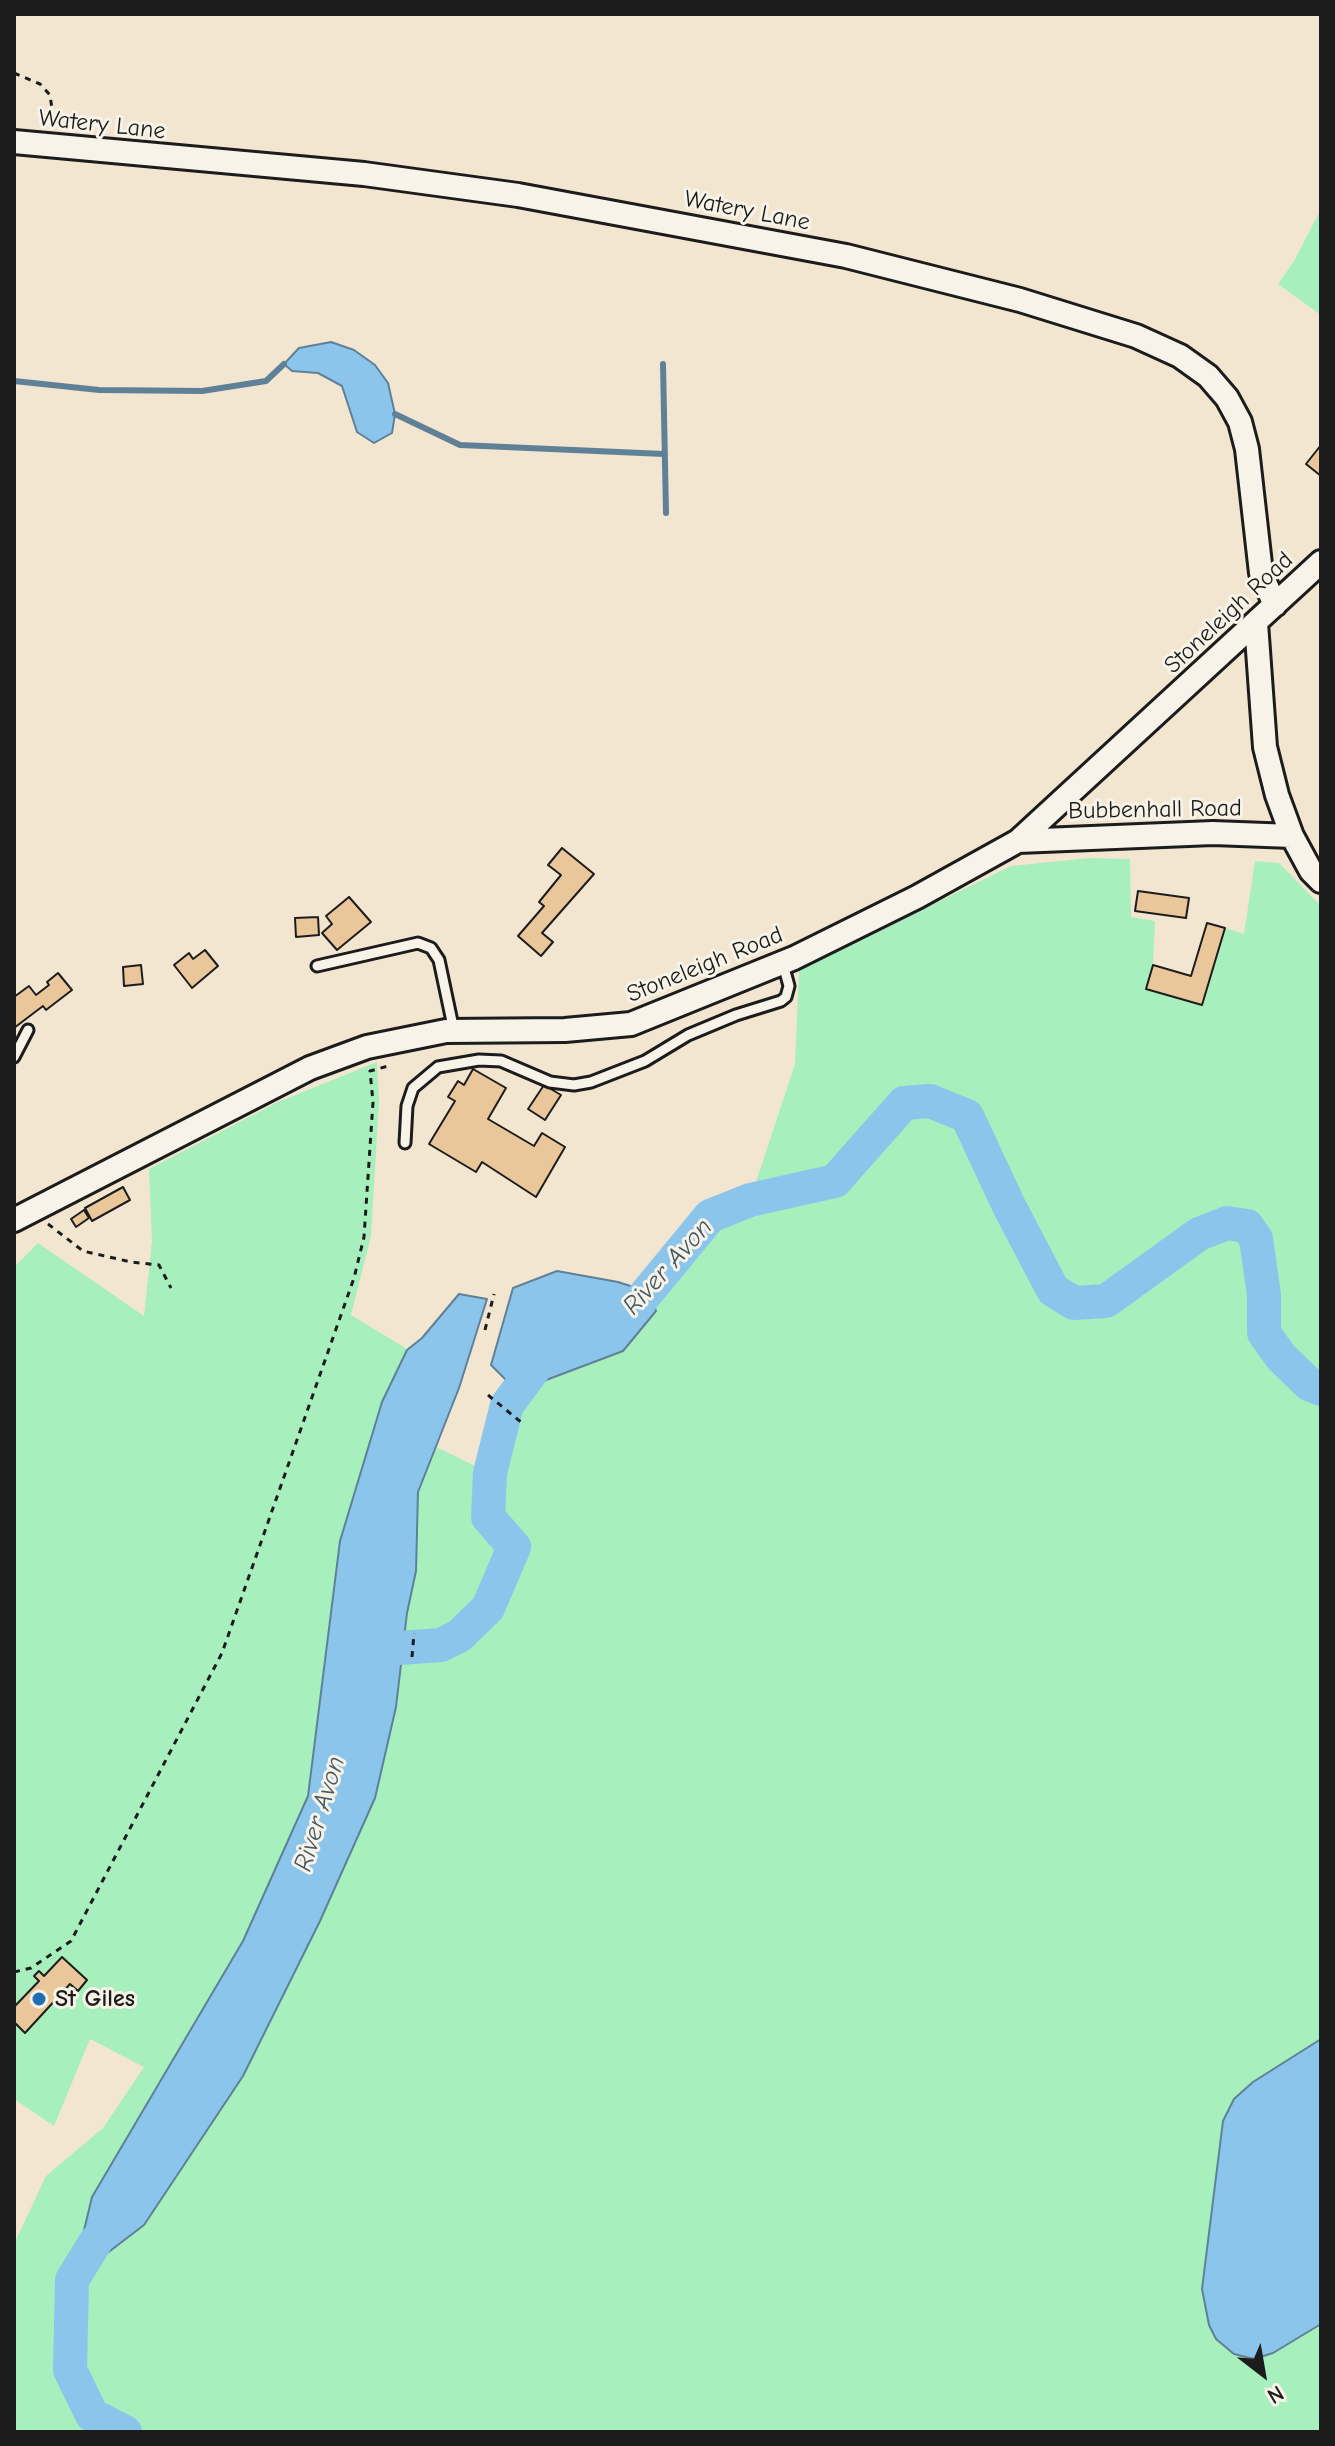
<!DOCTYPE html>
<html>
<head>
<meta charset="utf-8">
<style>
  body { margin:0 }
  #map { position:relative; width:1335px; height:2446px; overflow:hidden; background:#f3e6d1; font-family:"Comic Neue",sans-serif }
  canvas { display:block }
  .frame { position:absolute; inset:0; border:16px solid #1c1c1c; pointer-events:none }
  .north { position:absolute; left:1223px; top:2334px; width:80px; height:80px; -webkit-text-stroke:6px #f7f3e8; paint-order:stroke; rotate:149deg; font-size:22px; font-weight:700; line-height:32px; text-align:center; color:#1c1c1c }
  .north::after { content:''; display:block; margin:auto; width:28px; height:36px; background:#1c1c1c; clip-path:polygon(50% 0,100% 100%,50% 72%,0 100%) }
</style>
</head>
<body>
<div id="map">
<canvas width="1335" height="2446"></canvas>
<div class="frame"></div>
<div class="north">N</div>
</div>
<script>
const ctx = document.querySelector('canvas').getContext('2d');
ctx.lineJoin = 'round';
function fill(path, color) {
  ctx.fillStyle = color;
  ctx.fill(path, 'evenodd');
}
function shape(rows) {
  const path = new Path2D();
  for (const r of rows) {
    path.moveTo(r[0], r[1]);
    for (let i = 2; i < r.length; i += 2) path.lineTo(r[i], r[i + 1]);
  }
  return path;
}
function strokePath(path, color, width, dash) {
  ctx.strokeStyle = color;
  ctx.lineWidth = width;
  ctx.lineCap = dash ? 'butt' : 'round';
  ctx.setLineDash(dash || []);
  ctx.stroke(path);
}
function drawText(font, color, halo, rows, align = 'center') {
  ctx.font = font + ' "Comic Neue",sans-serif';
  ctx.lineWidth = 6;
  ctx.setLineDash([]);
  ctx.textBaseline = 'middle';
  ctx.strokeStyle = halo;
  ctx.fillStyle = color;
  for (const [text, x, y, turn = 0] of rows) {
    ctx.save();
    ctx.translate(x, y);
    ctx.rotate((+turn || 0) * Math.PI / 180);
    ctx.textAlign = isNaN(turn) ? turn : align;
    if (halo) ctx.strokeText(text, 0, 0);
    ctx.fillText(text, 0, 0);
    ctx.restore();
  }
}
fill(shape([
  [1321,209,1321,315,1278,284,1294,261],
  [1090,858,1130,859,1131,917,1155,921,1153,965,1146,989,1202,1005,1225,928,1244,934,1255,861,1279,863,1321,906,1321,2432,14,2432,14,2244,46,2176,103,2128,144,2067,90,2039,54,2126,14,2099,14,1267,38,1243,144,1316,152,1241,149,1169,278,1102,377,1062,379,1102,371,1236,351,1315,407,1349,382,1402,324,1683,308,1796,243,1941,199,2140,242,2076,375,1799,396,1707,407,1613,416,1571,418,1492,436,1447,490,1473,507,1405,517,1391,623,1351,656,1311,649,1292,710,1216,750,1200,795,1064,799,970,1011,866]
]), '#a7efbd');
const water = shape([
  [331,342,354,350,375,365,388,383,395,414,392,433,374,443,357,432,342,386,318,373,292,371,284,364,299,348,331,342],
  [557,1271,618,1282,649,1292,656,1311,623,1351,517,1391,491,1365,513,1288,557,1271],
  [459,1294,487,1299,459,1388,418,1492,416,1571,407,1613,396,1707,375,1798,320,1921,243,2076,144,2225,72,2280,92,2197,243,1941,308,1796,340,1541,382,1402,407,1350,422,1338,459,1294],
  [1321,2039,1321,2324,1273,2353,1254,2359,1234,2354,1216,2339,1209,2325,1202,2289,1223,2121,1234,2099,1253,2082,1321,2039]
]);
fill(water, '#8cc5eb');
strokePath(water, '#5f8198', 2);
strokePath(shape([
  [663,364,666,513],
  [14,381,99,390,202,391,266,381,284,364],
  [395,414,460,445,664,454]
]), '#5f8198', 6);
strokePath(shape([
  [616,1321,626,1318,710,1216,750,1200,835,1181,904,1103,930,1101,967,1116,1009,1206,1053,1290,1074,1303,1106,1301,1199,1234,1227,1223,1247,1226,1256,1239,1264,1295,1264,1333,1281,1357,1309,1384,1321,1389],
  [367,1661,371,1650,441,1645,459,1636,488,1608,514,1547,488,1517,490,1473,507,1405,545,1354],
  [96,2241,72,2280,70,2370,92,2415,125,2432]
]), '#8cc5eb', 34);
const building = shape([
  [1321,445,1321,476,1306,464,1321,445],
  [562,848,594,874,542,933,553,942,541,956,518,936,544,906,539,902,561,875,548,865,562,848],
  [1138,891,1189,898,1186,918,1135,911,1138,891],
  [349,897,371,922,337,950,322,933,332,924,326,916,349,897],
  [318,917,319,935,296,937,295,918,318,917],
  [1207,923,1225,928,1202,1005,1146,989,1153,965,1191,976,1207,923],
  [205,950,218,966,192,988,174,965,189,953,193,959,205,950],
  [141,965,143,984,124,986,123,967,141,965],
  [58,973,72,990,46,1010,43,1006,14,1028,14,997,29,986,36,995,49,985,47,982,58,973],
  [473,1069,506,1088,488,1119,534,1146,542,1133,565,1147,536,1197,482,1162,476,1172,429,1144,455,1101,448,1097,458,1081,464,1085,473,1069],
  [544,1085,561,1095,545,1120,528,1109,544,1085],
  [123,1187,130,1200,92,1221,85,1208,123,1187],
  [84,1210,89,1218,76,1227,71,1219,84,1210],
  [62,1957,87,1980,78,1991,70,1984,25,2033,14,2022,14,2007,39,1981,34,1976,39,1971,44,1976,62,1957]
]);
fill(building, '#eac79b');
strokePath(building, '#1c1c1c', 2);
const service = shape([
  [317,966,418,943,431,948,439,960,454,1031],
  [14,1057,28,1030],
  [405,1143,407,1106,413,1088,438,1067,479,1060,501,1061,550,1082,574,1085,591,1082,645,1061,688,1035,736,1015,781,1001,786,997,789,986,783,964]
]);
const tertiary = shape([
  [14,142,364,174,518,195,846,256,1020,300,1136,336,1180,356,1208,376,1227,398,1240,422,1247,449,1261,573,1275,605],
  [1256,623,1265,747,1277,795,1292,836,1311,871,1321,881],
  [1018,841,1213,833,1292,836],
  [14,1220,310,1068,367,1047,446,1031,565,1030,631,1024,794,958,917,897,1018,841,1321,562]
]);
strokePath(service, '#1c1c1c', 15);
strokePath(tertiary, '#1c1c1c', 28);
strokePath(shape([
  [14,73,40,84,50,95,52,109,48,123],
  [48,1224,83,1251,131,1262,159,1265,171,1288],
  [485,1330,494,1294],
  [488,1395,522,1423],
  [412,1657,414,1633],
  [14,1972,31,1968,71,1941,222,1653,354,1278,364,1237,373,1102,370,1071,392,1065]
]), '#1c1c1c', 3, [6, 6]);
strokePath(service, '#f7f3e8', 9);
strokePath(tertiary, '#f7f3e8', 22);
for (const [x, y, r, color] of [
  [39,1999,8,"#1f6fb2"]
]) {
  const dot = new Path2D();
  dot.arc(x, y, r, 0, 2 * Math.PI);
  ctx.fillStyle = color;
  ctx.fill(dot);
  strokePath(dot, '#f7f3e8', 3);
}
drawText('24px', '#1c1c1c', '#f7f3e8', [
  ["Watery Lane",102,125,6],
  ["Watery Lane",747,211,11],
  ["Stoneleigh Road",1229,613,-43],
  ["Bubbenhall Road",1155,810,-1],
  ["Stoneleigh Road",705,965,-22]
]);
drawText('bold 24px', '#1c1c1c', '#f7f3e8', [
  ["St Giles",55,1999]
], 'left');
drawText('italic 26px', '#435764', '#f7f3e8', [
  ["River Avon",668,1267,-48],
  ["River Avon",320,1814,-73]
]);
</script>
</body>
</html>
